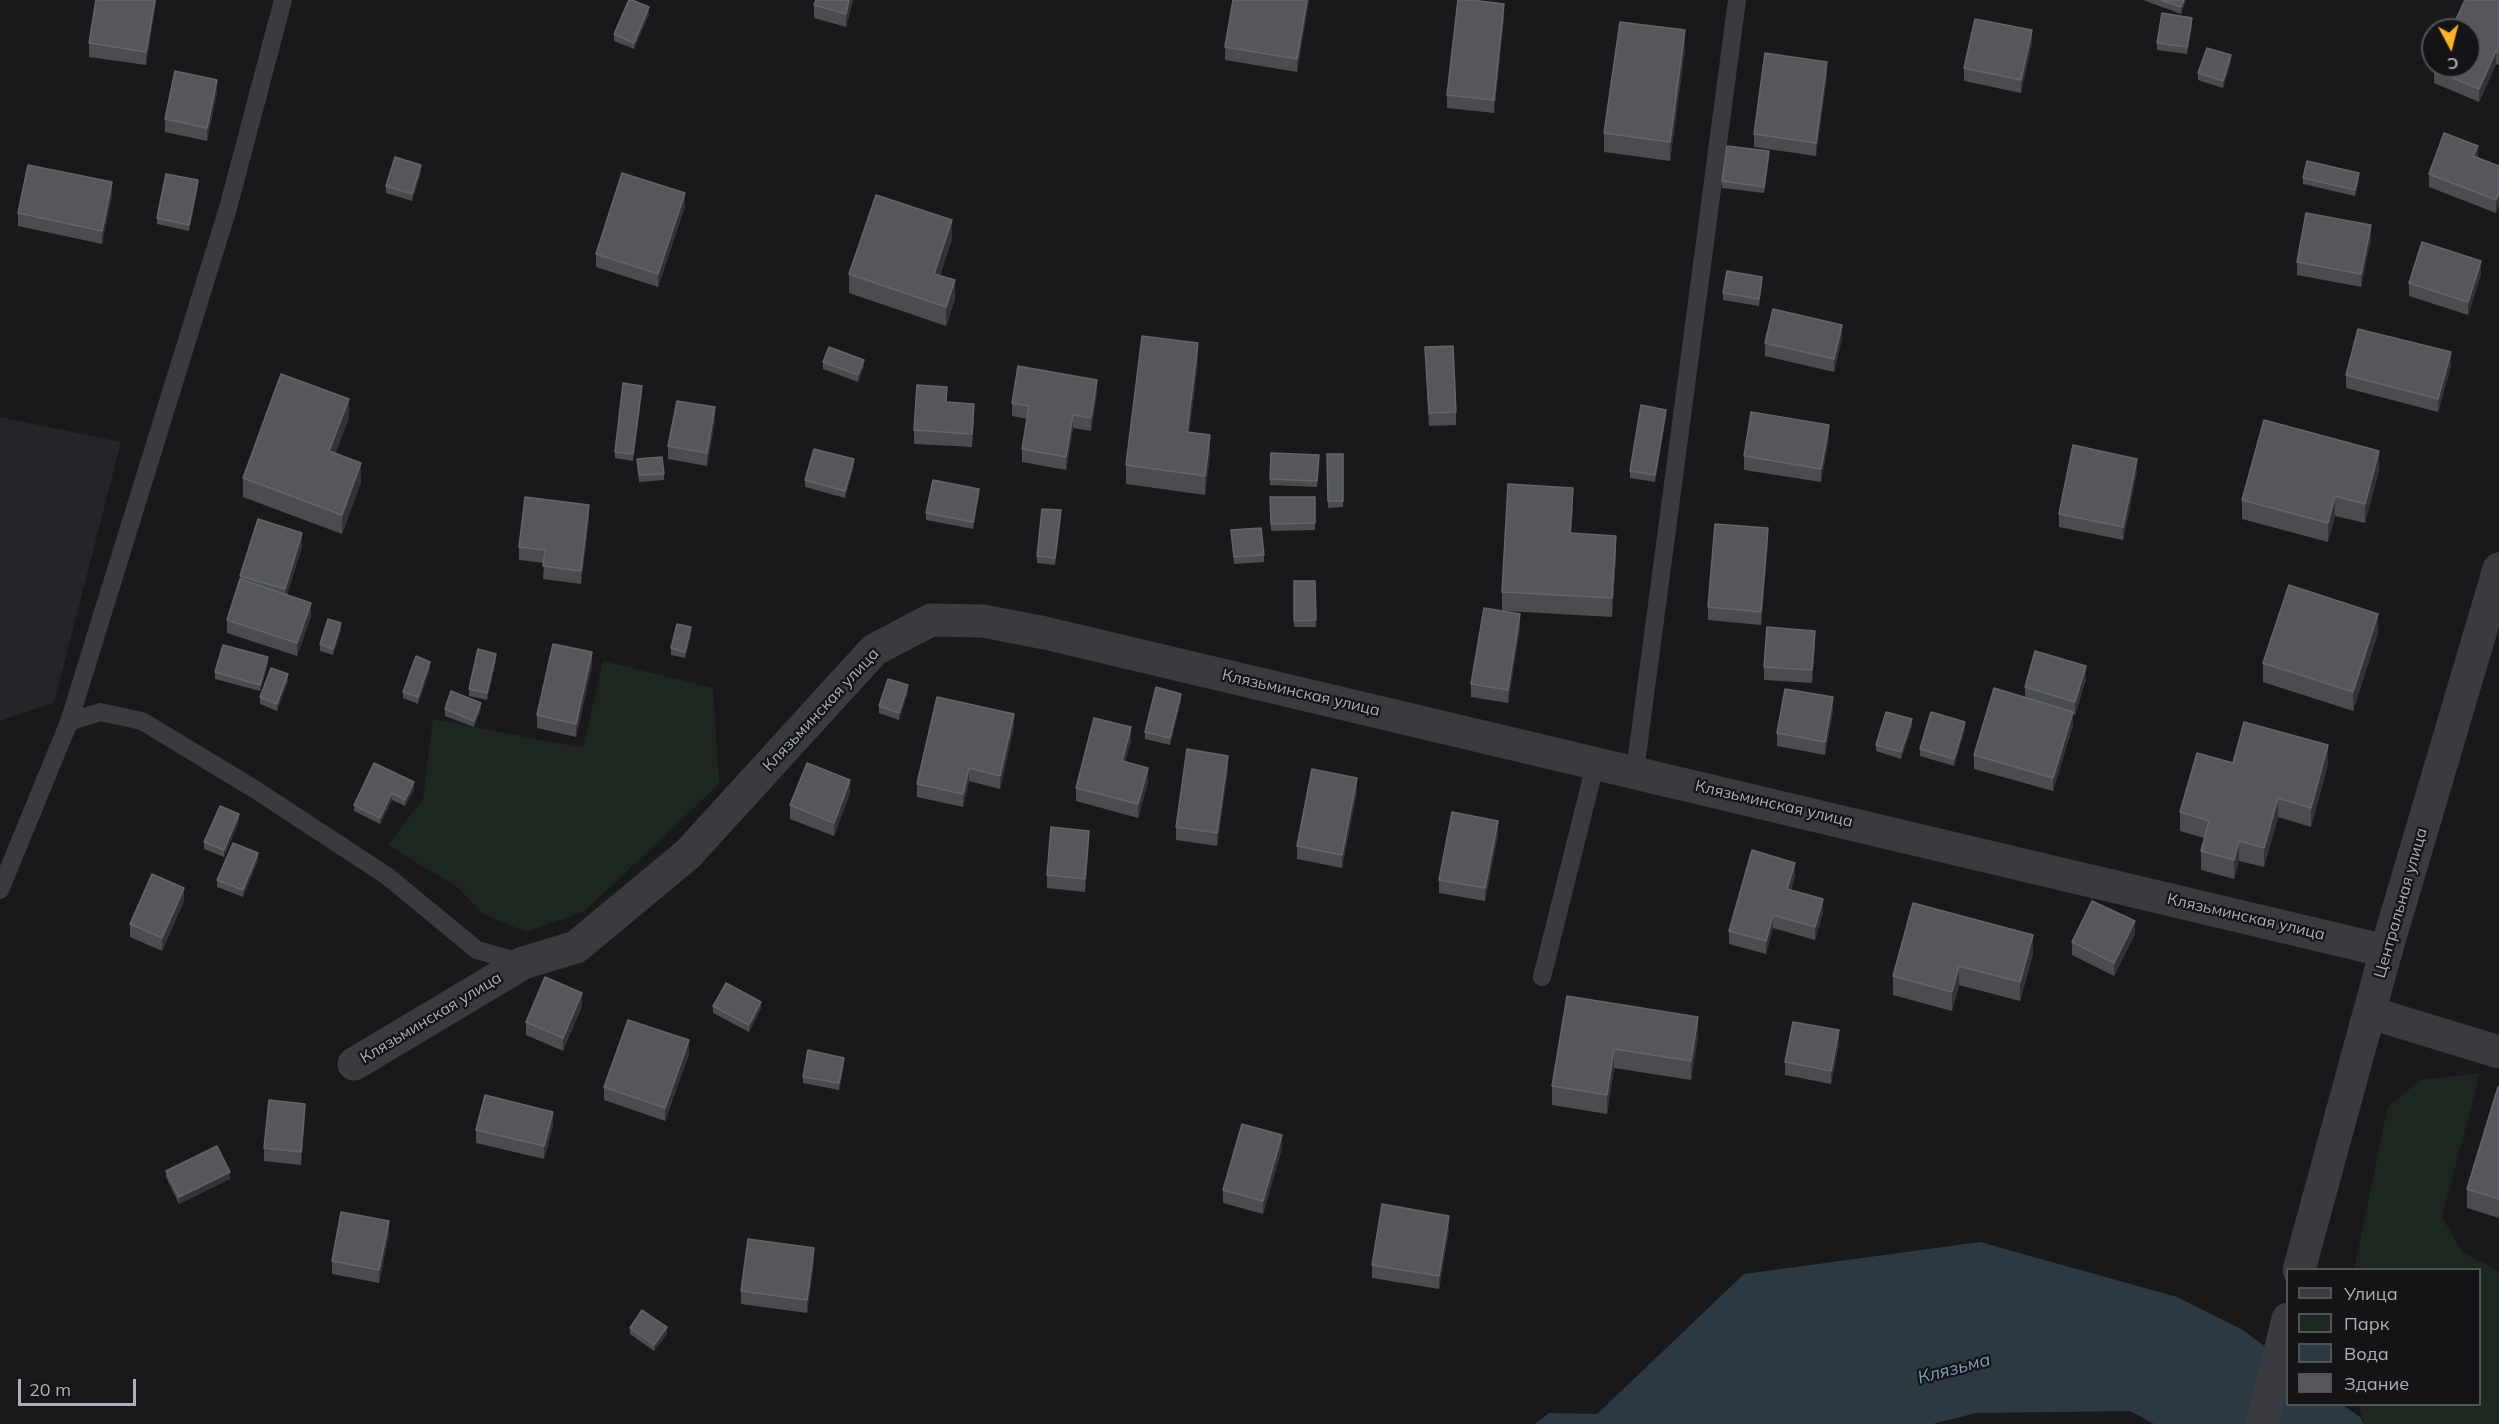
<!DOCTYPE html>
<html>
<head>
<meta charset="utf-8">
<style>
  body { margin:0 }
  #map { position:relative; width:2499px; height:1424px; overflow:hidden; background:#19191c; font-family:Mulish,sans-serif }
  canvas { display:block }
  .legend { position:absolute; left:2286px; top:1268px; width:195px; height:138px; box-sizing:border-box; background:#141417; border:2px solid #505359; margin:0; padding:8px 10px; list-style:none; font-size:18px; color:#aab1bc }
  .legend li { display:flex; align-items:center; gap:12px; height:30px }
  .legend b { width:30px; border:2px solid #505359 }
  .north { position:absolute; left:2421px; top:18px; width:60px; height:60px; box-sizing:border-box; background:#141417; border:2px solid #505359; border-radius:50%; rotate:173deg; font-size:16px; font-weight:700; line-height:24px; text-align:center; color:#aab1bc }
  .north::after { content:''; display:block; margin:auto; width:21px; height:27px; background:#ffb02e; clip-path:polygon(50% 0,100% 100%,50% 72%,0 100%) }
  .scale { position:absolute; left:18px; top:1379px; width:118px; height:27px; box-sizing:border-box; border:3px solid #aab1bc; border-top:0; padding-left:8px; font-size:18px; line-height:21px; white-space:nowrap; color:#aab1bc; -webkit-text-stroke:4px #141417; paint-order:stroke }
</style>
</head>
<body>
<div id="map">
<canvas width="2499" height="1424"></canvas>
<ul class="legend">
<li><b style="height:8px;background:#3a3b41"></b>Улица</li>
<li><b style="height:16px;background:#1e271f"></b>Парк</li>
<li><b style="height:16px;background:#2d3941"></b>Вода</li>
<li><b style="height:16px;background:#55575d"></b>Здание</li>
</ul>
<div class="north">С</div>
<div class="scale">20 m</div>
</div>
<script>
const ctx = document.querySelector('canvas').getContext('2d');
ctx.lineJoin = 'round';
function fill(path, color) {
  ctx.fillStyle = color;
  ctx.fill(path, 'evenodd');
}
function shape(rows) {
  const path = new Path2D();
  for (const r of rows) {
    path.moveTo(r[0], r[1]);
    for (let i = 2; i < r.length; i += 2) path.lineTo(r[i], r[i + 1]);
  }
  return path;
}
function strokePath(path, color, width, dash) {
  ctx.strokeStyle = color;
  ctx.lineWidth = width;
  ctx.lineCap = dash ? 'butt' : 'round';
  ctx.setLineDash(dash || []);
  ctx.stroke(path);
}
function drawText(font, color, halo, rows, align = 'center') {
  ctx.font = font + ' Mulish,sans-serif';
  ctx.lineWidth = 4.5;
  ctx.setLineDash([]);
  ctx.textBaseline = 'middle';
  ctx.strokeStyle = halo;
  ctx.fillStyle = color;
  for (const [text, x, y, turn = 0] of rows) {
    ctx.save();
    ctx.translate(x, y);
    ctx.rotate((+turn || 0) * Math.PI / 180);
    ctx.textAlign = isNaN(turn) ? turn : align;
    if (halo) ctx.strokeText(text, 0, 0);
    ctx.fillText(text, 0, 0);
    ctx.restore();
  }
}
fill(shape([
  [0,417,121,442,54,703,0,721]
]), '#252529');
fill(shape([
  [603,661,713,688,719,784,585,911,526,932,483,914,458,888,388,845,423,799,433,719,583,748],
  [2480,1073,2442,1217,2462,1252,2499,1271,2499,1424,2364,1424,2359,1405,2480,1404,2480,1270,2354,1270,2388,1106,2421,1080]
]), '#1e271f');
fill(shape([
  [1980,1242,2177,1297,2243,1330,2287,1363,2288,1404,2343,1405,2360,1417,2364,1424,2154,1424,2130,1411,1976,1413,1933,1424,1535,1424,1549,1413,1597,1414,1744,1274]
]), '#2d3941');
strokePath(shape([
  [69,722,100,712,142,721,256,790,387,876,477,950,523,963],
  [1635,771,1737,0],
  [0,890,69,722,228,208,283,0],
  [1542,977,1596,761]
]), '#3a3b41', 18);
strokePath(shape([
  [2371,1013,2499,1052],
  [354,1064,523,963,576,947,688,854,874,650,931,620,983,621,1045,633,2386,951]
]), '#3a3b41', 33);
strokePath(shape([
  [2299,1270,2386,951,2499,569],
  [2262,1424,2288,1319]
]), '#3a3b41', 33);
fill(shape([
  [156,0,146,65,89,57,89,43],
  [816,0,853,0,846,27,814,18,814,5],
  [1309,0,1297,72,1225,60,1225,47],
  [2143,0,2186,0,2181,14],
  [2499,0,2499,65,2496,64,2479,102,2434,83,2434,70],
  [649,14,634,49,614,41,614,34],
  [1504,17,1494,113,1447,108,1447,95],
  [2192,25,2187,54,2157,50,2157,43],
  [2032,43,2021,93,1964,81,1964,68],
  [1685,49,1670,161,1604,152,1604,133],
  [2231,62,2223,88,2198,80,2198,73],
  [1827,75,1816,156,1754,147,1754,134],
  [217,93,207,141,165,132,165,119],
  [1769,158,1764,193,1722,188,1722,181],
  [2478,158,2499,166,2499,205,2496,213,2429,187,2429,174],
  [421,172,412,201,386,193,386,186],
  [2303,178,2359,179,2355,196,2303,184],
  [198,187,189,231,157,224,157,218],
  [112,195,102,244,18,226,18,213],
  [685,206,658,287,596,267,596,254],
  [2371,238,2361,287,2297,275,2297,262],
  [952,239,940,276,955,299,946,326,849,293,849,274],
  [2481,274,2468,315,2409,296,2409,283],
  [1762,284,1759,306,1723,300,1723,293],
  [1842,338,1834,372,1765,356,1765,343],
  [1425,347,1456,412,1456,425,1429,426],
  [823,362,864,366,858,382,823,369],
  [1198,362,1189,432,1210,454,1205,495,1126,484,1126,465],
  [2451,366,2438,412,2346,388,2346,375],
  [642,392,633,461,615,458,615,452],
  [1097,393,1091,431,1073,428,1066,470,1022,462,1022,449,1027,419,1012,416,1012,403],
  [947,402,974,417,972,447,914,444,914,430],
  [1666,416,1655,482,1630,478,1630,471],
  [349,418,335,454,361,482,342,534,243,497,243,478],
  [715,420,707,466,668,459,668,446],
  [1829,438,1821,482,1744,470,1744,456],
  [1271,453,1319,455,1317,487,1270,485],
  [1327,454,1343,454,1343,507,1328,508],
  [637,459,664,474,664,480,639,482],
  [854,466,845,498,805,487,805,480],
  [2379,470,2365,523,2335,516,2328,542,2242,519,2242,500],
  [2137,472,2123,540,2059,527,2059,514],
  [979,496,973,529,926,520,926,513],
  [1270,497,1315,497,1315,530,1271,531],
  [1573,507,1571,533,1616,555,1612,617,1506,611,1520,627,1508,703,1471,697,1471,684,1502,611,1502,592],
  [1061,517,1055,565,1037,563,1037,556],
  [589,518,581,584,543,579,544,563,519,560,519,547],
  [1231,530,1264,555,1264,562,1234,564],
  [1768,541,1761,625,1708,620,1708,607],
  [302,546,287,595,311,616,297,656,227,633,227,620,240,581,240,576],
  [1294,581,1315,581,1316,627,1294,627],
  [341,630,333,655,320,651,320,644],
  [2378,633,2353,711,2263,682,2263,663],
  [691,634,685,658,671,655,671,648],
  [1815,644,1812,683,1764,680,1764,667],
  [496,660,487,700,469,696,469,689],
  [268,664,260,691,215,679,215,672],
  [592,665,576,737,537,728,537,715],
  [430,669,418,704,403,698,403,692],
  [2086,679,2075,715,2073,714,2073,725,2053,791,1974,769,1974,755,2025,697,2025,687],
  [288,681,277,711,260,704,260,697],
  [908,692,899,720,879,713,879,706],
  [1181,700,1170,745,1145,739,1145,732],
  [445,709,481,709,474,727,445,716],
  [1833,710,1825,755,1777,746,1777,733],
  [1912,726,1901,759,1876,751,1876,745],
  [1014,727,1000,789,969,781,963,807,917,797,917,784],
  [1965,729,1954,766,1920,756,1920,749],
  [1131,740,1125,762,1148,781,1138,818,1076,801,1076,788],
  [2233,763,2328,764,2311,827,2278,817,2264,867,2239,861,2234,879,2201,870,2201,851,2204,838,2180,831,2180,812],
  [1228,769,1217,846,1176,840,1176,827],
  [414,782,414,789,405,806,392,800,380,824,354,811,354,805],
  [1357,791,1342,868,1297,859,1297,846],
  [850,793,834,836,790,819,790,805],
  [239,821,224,857,204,849,204,842],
  [1498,834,1485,901,1439,893,1439,880],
  [1089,844,1085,892,1047,888,1047,875],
  [258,860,243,897,217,887,217,880],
  [1795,876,1791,890,1823,912,1815,940,1773,928,1766,954,1729,944,1729,931],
  [184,901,162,951,130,937,130,924],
  [2135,934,2114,976,2072,955,2072,942],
  [2033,954,2020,1001,1959,985,1952,1011,1893,995,1893,976],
  [1567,996,1698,1036,1691,1080,1614,1068,1607,1114,1552,1105,1552,1086],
  [582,1006,563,1051,526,1035,526,1022],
  [713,1006,761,1008,749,1032,713,1013],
  [1839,1043,1831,1084,1785,1075,1785,1062],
  [689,1054,665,1121,604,1100,604,1087],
  [844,1064,839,1090,803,1083,803,1077],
  [2499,1087,2499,1218,2467,1208,2467,1189],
  [305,1117,301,1165,264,1161,264,1148],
  [553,1125,544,1159,476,1143,476,1130],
  [1282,1148,1263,1214,1223,1203,1223,1190],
  [166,1171,230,1179,179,1204,166,1177],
  [1449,1229,1439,1289,1372,1278,1372,1265],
  [389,1234,379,1283,332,1274,332,1261],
  [814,1261,807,1313,741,1304,741,1291],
  [630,1328,667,1334,654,1351,630,1334]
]), '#4a4c51');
fill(shape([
  [155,0,156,0,156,3,146,65,146,52],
  [849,0,853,0,846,27,846,14],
  [1307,0,1309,0,1297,72,1297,59],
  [2184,0,2186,0,2181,14,2181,7],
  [1504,4,1504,17,1494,113,1494,100],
  [649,7,649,14,634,49,634,43],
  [2192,18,2192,25,2187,54,2187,47],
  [1685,30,1685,49,1670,161,1670,142],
  [2032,30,2032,43,2021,93,2021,80],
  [2496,51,2496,64,2479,102,2479,89],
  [2231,55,2231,62,2223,88,2223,81],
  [1827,62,1827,75,1816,156,1816,143],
  [217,80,217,93,207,141,207,128],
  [2478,146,2478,159,2473,156],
  [1769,151,1769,158,1764,193,1764,187],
  [421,165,421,172,412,201,412,194],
  [2359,173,2359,179,2355,196,2355,190],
  [198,180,198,187,189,231,189,225],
  [112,182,112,195,102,244,102,231],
  [2499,192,2499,205,2496,213,2496,200],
  [685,193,685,206,658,287,658,274],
  [952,220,952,239,934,293,934,274],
  [2371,225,2371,238,2361,287,2361,274],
  [2481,261,2481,274,2468,315,2468,302],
  [1762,277,1762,284,1759,306,1759,299],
  [955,280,955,299,946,326,946,307],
  [1842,325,1842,338,1834,372,1834,359],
  [1198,343,1198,362,1187,451,1187,432],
  [2451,352,2451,366,2438,412,2438,399],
  [864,360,864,366,858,382,858,375],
  [1097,380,1097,393,1091,431,1091,418],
  [642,386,642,392,633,461,633,454],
  [349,399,349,418,329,470,329,451],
  [974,404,974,417,972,447,972,434],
  [715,407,715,420,707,466,707,453],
  [1666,410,1666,416,1655,482,1655,475],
  [1073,415,1073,428,1066,470,1066,457],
  [1829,425,1829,438,1821,482,1821,469],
  [1210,435,1210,454,1205,495,1205,476],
  [2379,451,2379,470,2365,523,2365,504],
  [854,459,854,466,845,498,845,491],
  [2137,459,2137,472,2123,540,2123,527],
  [361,463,361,482,342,534,342,515],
  [1573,488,1573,507,1570,552,1570,533],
  [979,489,979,496,973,529,973,522],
  [2335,496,2335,516,2328,542,2328,523],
  [589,505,589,518,581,584,581,571],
  [1061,510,1061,517,1055,565,1055,558],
  [1768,528,1768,541,1761,625,1761,612],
  [302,533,302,546,285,602,285,589],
  [1616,536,1616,555,1612,617,1612,598],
  [311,603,311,616,297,656,297,643],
  [1520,614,1520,627,1508,703,1508,690],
  [2378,614,2378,633,2353,711,2353,692],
  [341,623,341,630,333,655,333,649],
  [691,627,691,634,685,658,685,652],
  [1815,631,1815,644,1812,683,1812,670],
  [592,652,592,665,576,737,576,724],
  [496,654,496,660,487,700,487,693],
  [268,657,268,664,260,691,260,685],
  [430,662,430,669,418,704,418,697],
  [2086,666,2086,679,2075,715,2075,702],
  [288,674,288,681,277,711,277,704],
  [908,685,908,692,899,720,899,713],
  [1181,694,1181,700,1170,745,1170,738],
  [1833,697,1833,710,1825,755,1825,742],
  [481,703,481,709,474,727,474,721],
  [2073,712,2073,725,2053,791,2053,778],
  [1014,714,1014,727,1000,789,1000,776],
  [1912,719,1912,726,1901,759,1901,752],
  [1965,722,1965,729,1954,766,1954,759],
  [1131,727,1131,740,1122,774,1122,761],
  [2328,745,2328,764,2311,827,2311,808],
  [1228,756,1228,769,1217,846,1217,833],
  [969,768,969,781,963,807,963,794],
  [1148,768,1148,781,1138,818,1138,804],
  [1357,778,1357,791,1342,868,1342,855],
  [850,780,850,793,834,836,834,823],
  [414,782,414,789,405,806,405,800],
  [392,793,392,800,380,824,380,818],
  [2278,798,2278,817,2264,867,2264,848],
  [239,814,239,821,224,857,224,850],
  [1498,821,1498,834,1485,901,1485,888],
  [1089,831,1089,844,1085,892,1085,879],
  [2239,841,2239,861,2234,879,2234,860],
  [258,853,258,860,243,897,243,890],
  [1795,863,1795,876,1787,902,1787,889],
  [184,888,184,901,162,951,162,938],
  [1823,899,1823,912,1815,940,1815,927],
  [1773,915,1773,928,1766,954,1766,941],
  [2135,921,2135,934,2114,976,2114,963],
  [2033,935,2033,954,2020,1001,2020,982],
  [1959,966,1959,985,1952,1011,1952,992],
  [582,993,582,1006,563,1051,563,1038],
  [761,1002,761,1008,749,1032,749,1025],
  [1698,1017,1698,1036,1691,1080,1691,1061],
  [1839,1030,1839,1043,1831,1084,1831,1071],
  [689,1040,689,1054,665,1121,665,1108],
  [1614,1049,1614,1068,1607,1114,1607,1095],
  [844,1058,844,1064,839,1090,839,1083],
  [305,1104,305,1117,301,1165,301,1152],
  [553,1112,553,1125,544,1159,544,1146],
  [1282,1135,1282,1148,1263,1214,1263,1201],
  [230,1172,230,1179,179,1204,179,1197],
  [1449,1216,1449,1229,1439,1289,1439,1276],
  [389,1221,389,1234,379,1283,379,1270],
  [814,1248,814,1261,807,1313,807,1300],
  [667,1327,667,1334,654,1351,654,1345]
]), '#323337');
const building = shape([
  [96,0,155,0,146,52,89,43,96,0],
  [629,0,632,0,649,7,634,43,614,34,629,0],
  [816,0,849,0,846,14,814,5,816,0],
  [1233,0,1307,0,1297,59,1225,47,1233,0],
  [1458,0,1471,0,1504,4,1494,100,1447,95,1458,0],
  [2161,0,2184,0,2181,7,2161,0],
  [2465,0,2499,0,2499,52,2496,51,2479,89,2434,70,2436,66,2469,66,2469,30,2451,30,2465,0],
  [2162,13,2192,18,2187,47,2157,43,2162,13],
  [1975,19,2032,30,2021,80,1964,68,1975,19],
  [1620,22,1685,30,1670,142,1604,133,1620,22],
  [2207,48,2231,55,2223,81,2198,73,2207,48],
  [1765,53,1827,62,1816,143,1754,134,1765,53],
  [175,71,217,80,207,128,165,119,175,71],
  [2444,133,2478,146,2473,156,2499,166,2499,192,2496,200,2429,174,2444,133],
  [1727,146,1769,151,1764,187,1722,181,1727,146],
  [395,157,421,165,412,194,386,186,395,157],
  [2307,161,2359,173,2355,190,2303,178,2307,161],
  [28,165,112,182,102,231,18,213,28,165],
  [622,173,685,193,658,274,596,254,622,173],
  [166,174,198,180,189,225,157,218,166,174],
  [876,195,952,220,934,274,955,280,946,307,849,274,876,195],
  [2306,213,2371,225,2361,274,2297,262,2306,213],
  [2422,242,2481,261,2468,302,2409,283,2422,242],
  [1727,271,1762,277,1759,299,1723,293,1727,271],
  [1773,309,1842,325,1834,359,1765,343,1773,309],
  [2358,329,2451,352,2438,399,2346,375,2358,329],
  [1142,336,1198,343,1187,432,1210,435,1205,476,1126,465,1142,336],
  [1453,346,1456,412,1429,413,1425,347,1453,346],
  [829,347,864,360,858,375,823,362,829,347],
  [1018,366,1097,380,1091,418,1073,415,1066,457,1022,449,1029,406,1012,403,1018,366],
  [281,374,349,399,329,451,361,463,342,515,243,478,281,374],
  [623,383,642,386,633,454,615,452,623,383],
  [917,385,947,387,946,402,974,404,972,434,914,430,917,385],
  [677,401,715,407,707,453,668,446,677,401],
  [1641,405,1666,410,1655,475,1630,471,1641,405],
  [1751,412,1829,425,1821,469,1744,456,1751,412],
  [2264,420,2379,451,2365,504,2335,496,2328,523,2242,500,2264,420],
  [2073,445,2137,459,2123,527,2059,514,2073,445],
  [814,449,854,459,845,491,805,480,814,449],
  [1271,453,1319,455,1317,481,1270,479,1271,453],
  [1327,454,1343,454,1343,501,1328,501,1327,454],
  [662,457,664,474,639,475,637,459,662,457],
  [933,480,979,489,973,522,926,513,933,480],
  [1508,484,1573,488,1570,533,1616,536,1612,598,1502,592,1508,484],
  [525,497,589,505,581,571,543,566,545,550,519,547,525,497],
  [1270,497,1315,497,1315,523,1271,524,1270,497],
  [1042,509,1061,510,1055,558,1037,556,1042,509],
  [258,519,302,533,285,589,240,576,258,519],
  [1715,524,1768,528,1761,612,1708,607,1715,524],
  [1261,528,1264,555,1234,557,1231,530,1261,528],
  [240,579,311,603,297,643,227,620,240,579],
  [1294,581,1315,581,1316,620,1294,621,1294,581],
  [2289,585,2378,614,2353,692,2263,663,2289,585],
  [1484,608,1520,614,1508,690,1471,684,1484,608],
  [328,619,341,623,333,649,320,644,328,619],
  [677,624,691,627,685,652,671,648,677,624],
  [1767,627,1815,631,1812,670,1764,667,1767,627],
  [553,644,592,652,576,724,537,715,553,644],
  [223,645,268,657,260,685,215,672,223,645],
  [478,649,496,654,487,693,469,689,478,649],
  [2035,651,2086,666,2075,702,2025,687,2035,651],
  [416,656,430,662,418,697,403,692,416,656],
  [271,668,288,674,277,704,260,697,271,668],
  [888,679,908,685,899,713,879,706,888,679],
  [1156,687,1181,694,1170,738,1145,732,1156,687],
  [1994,688,2073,712,2053,778,1974,755,1994,688],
  [1785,689,1833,697,1825,742,1777,733,1785,689],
  [451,691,481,703,474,721,445,709,451,691],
  [937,697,1014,714,1000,776,969,768,963,794,917,784,937,697],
  [1886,712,1912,719,1901,752,1876,745,1886,712],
  [1931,712,1965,722,1954,759,1920,749,1931,712],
  [1094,718,1131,727,1122,761,1148,768,1138,804,1076,788,1094,718],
  [2244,722,2328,745,2311,808,2278,798,2264,848,2239,841,2234,860,2201,851,2209,821,2180,812,2197,753,2233,763,2244,722],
  [1187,749,1228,756,1217,833,1176,827,1187,749],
  [374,763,414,782,405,800,392,793,380,818,354,805,374,763],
  [807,763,850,780,834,823,790,805,807,763],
  [1312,769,1357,778,1342,855,1297,846,1312,769],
  [220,806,239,814,224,850,204,842,220,806],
  [1452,812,1498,821,1485,888,1439,880,1452,812],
  [1051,827,1089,831,1085,879,1047,875,1051,827],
  [233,843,258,853,243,890,217,880,233,843],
  [1752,850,1795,863,1787,889,1823,899,1815,927,1773,915,1766,941,1729,931,1752,850],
  [152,874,184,888,162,938,130,924,152,874],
  [2092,901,2135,921,2114,963,2072,942,2092,901],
  [1913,903,2033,935,2020,982,1959,966,1952,992,1893,976,1913,903],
  [545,977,582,993,563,1038,526,1022,545,977],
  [726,983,761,1002,749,1025,713,1006,726,983],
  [1567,996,1698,1017,1691,1061,1614,1049,1607,1095,1552,1086,1567,996],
  [628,1020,689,1040,665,1108,604,1087,628,1020],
  [1793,1022,1839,1030,1831,1071,1785,1062,1793,1022],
  [808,1050,844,1058,839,1083,803,1077,808,1050],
  [2498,1087,2499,1087,2499,1199,2467,1189,2498,1087],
  [485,1095,553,1112,544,1146,476,1130,485,1095],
  [269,1100,305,1104,301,1152,264,1148,269,1100],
  [1242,1124,1282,1135,1263,1201,1223,1190,1242,1124],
  [217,1146,230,1172,179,1197,166,1171,217,1146],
  [1382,1204,1449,1216,1439,1276,1372,1265,1382,1204],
  [341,1212,389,1221,379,1270,332,1261,341,1212],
  [748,1239,814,1248,807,1300,741,1291,748,1239],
  [642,1310,667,1327,654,1345,630,1328,642,1310]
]);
fill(building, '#55575d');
strokePath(building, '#62656c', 1.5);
drawText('16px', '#aab1bc', '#141417', [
  ["Клязьминская улица",1301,693,13],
  ["Клязьминская улица",821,710,-47],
  ["Клязьминская улица",1774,804,13],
  ["Центральная улица",2401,903,-74],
  ["Клязьминская улица",2246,917,13],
  ["Клязьминская улица",431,1018,-31]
]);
drawText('italic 18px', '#7fa1ba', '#141417', [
  ["Клязьма",1954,1369,-15]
]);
</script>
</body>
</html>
